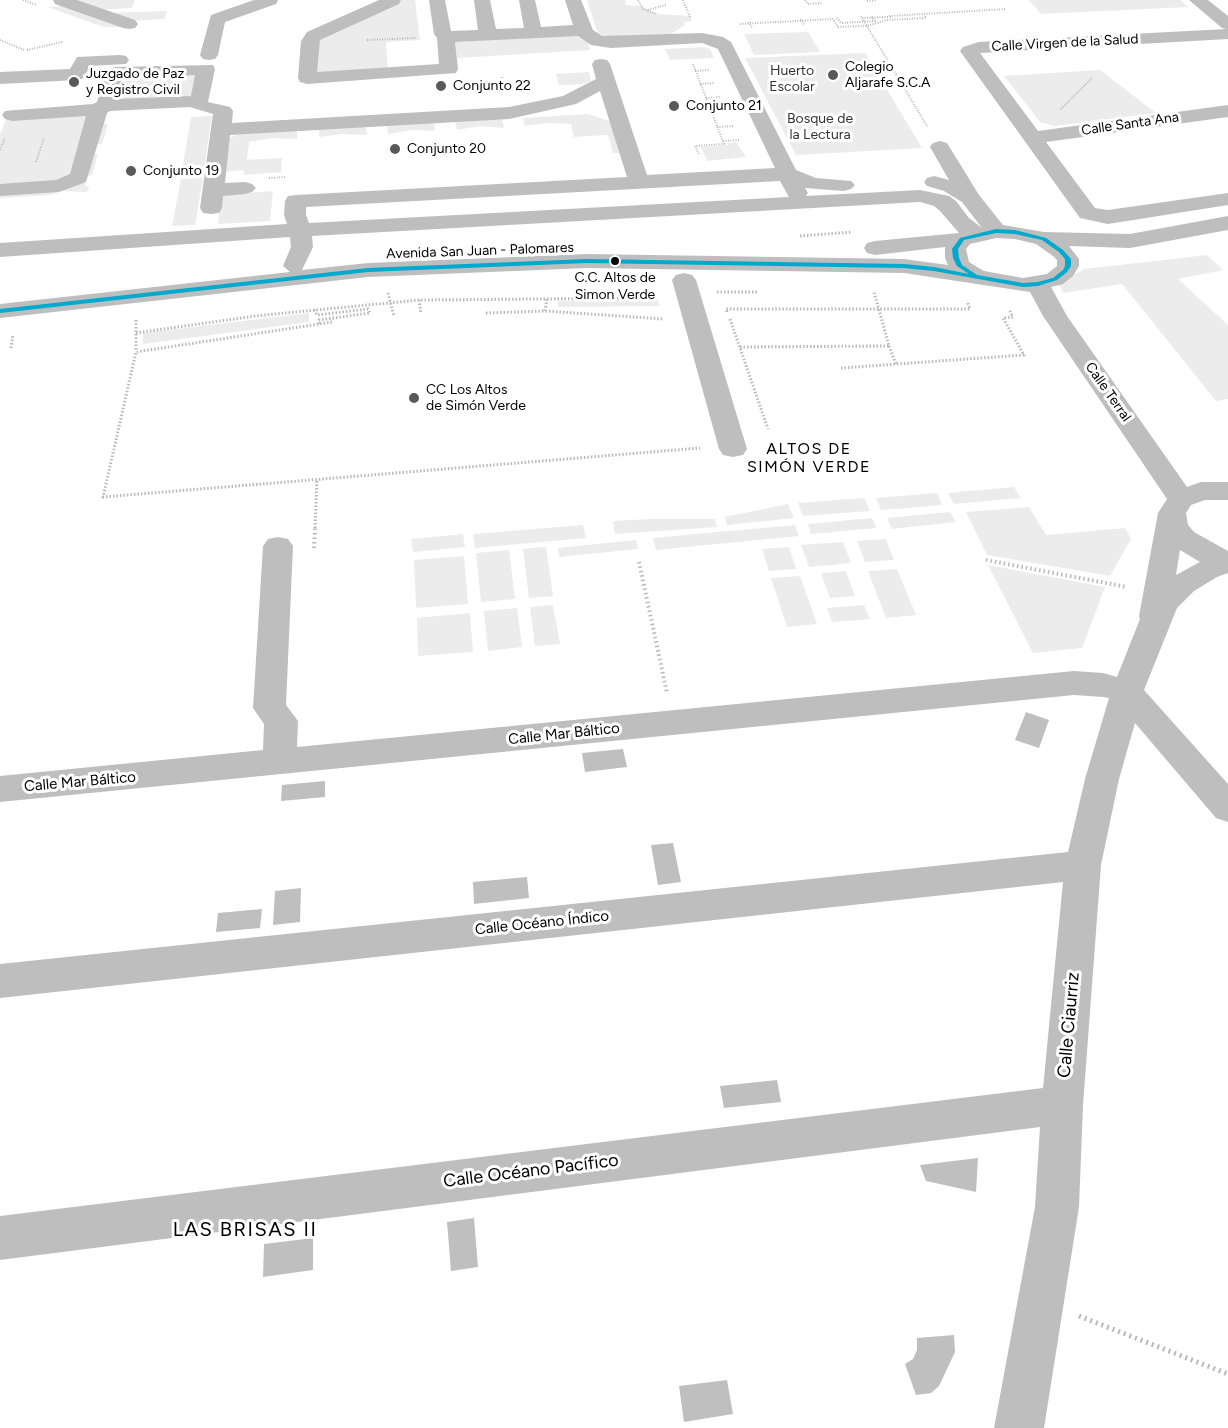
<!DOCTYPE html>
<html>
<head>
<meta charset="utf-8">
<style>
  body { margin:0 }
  canvas { display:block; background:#fff }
</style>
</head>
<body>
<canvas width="1228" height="1428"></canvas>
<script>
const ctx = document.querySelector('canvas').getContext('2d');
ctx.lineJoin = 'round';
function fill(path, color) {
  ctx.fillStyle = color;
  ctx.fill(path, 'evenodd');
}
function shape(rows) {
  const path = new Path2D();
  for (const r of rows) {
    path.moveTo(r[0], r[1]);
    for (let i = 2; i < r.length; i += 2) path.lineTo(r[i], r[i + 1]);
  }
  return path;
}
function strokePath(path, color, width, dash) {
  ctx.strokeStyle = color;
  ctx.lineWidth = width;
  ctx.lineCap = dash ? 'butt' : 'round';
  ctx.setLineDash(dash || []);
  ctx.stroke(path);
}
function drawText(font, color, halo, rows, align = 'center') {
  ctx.font = font + ' Figtree,sans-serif';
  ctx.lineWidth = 6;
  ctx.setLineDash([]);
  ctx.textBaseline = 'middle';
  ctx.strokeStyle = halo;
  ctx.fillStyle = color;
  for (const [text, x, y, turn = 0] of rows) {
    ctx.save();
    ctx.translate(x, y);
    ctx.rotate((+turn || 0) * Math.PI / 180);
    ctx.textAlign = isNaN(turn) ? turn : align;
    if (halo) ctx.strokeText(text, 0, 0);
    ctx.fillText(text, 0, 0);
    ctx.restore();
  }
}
fill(shape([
  [71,0,135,0,132,8,98,10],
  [393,0,415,0,420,40,386,42,388,73,307,78,310,41],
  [587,0,625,0,626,5,640,6,658,14,690,16,692,21,684,22,685,25,671,34,605,37,598,34],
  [1029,0,1180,0,1188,7,1041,14],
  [67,6,121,27,104,27,47,7],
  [167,11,164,19,131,21,108,13],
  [808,32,820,52,754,55,744,34],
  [578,35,588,43,590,50,457,58,455,42],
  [704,47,710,49,714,58,670,60,665,49],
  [865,53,922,148,796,155,745,58],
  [214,69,207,104,112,109,116,73],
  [1100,70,1156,113,1054,126,1040,122,1004,76],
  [589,72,591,81,584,84,559,85,556,74],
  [87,106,107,114,104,124,108,124,102,144,98,144,96,150,95,154,98,154,92,175,88,176,86,180,85,186,89,186,87,192,62,191,49,195,0,198,0,134,10,110],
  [588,114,612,122,621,153,613,153,608,135,574,137,571,124,547,123,525,126,523,118],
  [212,116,204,168,182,170,191,117],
  [502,119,504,128,480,126,457,130,455,121],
  [434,123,435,131,412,130,388,134,387,125],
  [366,126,367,135,343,134,319,137,319,129],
  [297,130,297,139,273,138,249,142,247,160,282,158,281,172,244,175,244,170,226,172,229,138,241,133],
  [736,142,746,157,707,161,701,147,728,145,727,143],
  [203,178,195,225,172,226,181,179],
  [273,191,270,221,218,224,221,195],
  [1207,255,1223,270,1178,279,1228,325,1228,399,1216,401,1122,284,1063,293,1059,284,1084,269],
  [657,299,660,306,558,307,558,301],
  [309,313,309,322,143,344,143,333],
  [1014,487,1021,498,954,504,948,493],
  [937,493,942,505,881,510,876,498],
  [864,498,870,511,803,516,798,503],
  [788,504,794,518,727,525,725,517],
  [1029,507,1046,535,1125,528,1131,539,1110,576,987,555,966,512],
  [950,512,956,522,892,529,887,518],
  [872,518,876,528,811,534,808,524],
  [650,519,715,519,717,527,615,534,613,521],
  [583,525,586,538,475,548,473,534],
  [795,525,799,536,656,550,653,538],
  [463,534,465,547,413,552,411,539],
  [886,539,894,560,865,562,857,541],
  [636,540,638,549,559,557,558,548],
  [843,542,851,563,809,567,801,545],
  [546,547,553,596,529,598,523,549],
  [789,547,796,569,769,571,762,549],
  [509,550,515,599,481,602,476,553],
  [464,556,468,604,416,608,414,560],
  [988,565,1105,587,1082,648,1033,653],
  [897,569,916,615,886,618,868,571],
  [846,571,855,596,830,598,821,573],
  [800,576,817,624,787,627,771,578],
  [553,605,560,644,535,646,530,607],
  [864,605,870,619,832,622,827,608],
  [517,608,522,647,488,651,484,611],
  [470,613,473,652,418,656,417,618]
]), '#ececec');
fill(shape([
  [1026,712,1049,720,1039,748,1015,740],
  [623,749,627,767,585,772,582,753],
  [325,781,325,797,281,801,282,785],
  [673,843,681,882,658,885,651,845],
  [527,877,529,898,474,904,473,882],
  [301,888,300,922,273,925,275,891],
  [262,909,260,928,216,932,218,913],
  [777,1080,781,1102,724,1108,720,1086],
  [978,1158,976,1192,926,1181,920,1165],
  [474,1218,478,1267,451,1271,447,1222],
  [313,1238,313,1270,263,1277,264,1244],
  [954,1335,955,1352,939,1386,931,1393,916,1395,905,1364,913,1359,917,1350,917,1338],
  [727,1380,733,1414,684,1422,679,1386]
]), '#bfbfbf');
strokePath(shape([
  [23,0,37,5],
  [638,0,643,9,656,14],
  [683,0,690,17],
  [805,0,808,4,822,3],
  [867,1,877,0],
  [648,10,666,5],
  [861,16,927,126],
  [891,17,889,16,1006,9],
  [862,18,889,17],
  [740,24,833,19,838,27,867,26,887,20,926,18,925,16],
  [0,40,24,50],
  [367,40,416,38],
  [27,50,62,42],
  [693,64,724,144,695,146,699,154],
  [695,71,710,70],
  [502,77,505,88],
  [700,84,715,83],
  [706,98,720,97],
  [1061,109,1092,78],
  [711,111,728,111],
  [717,127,734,126],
  [723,141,739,140],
  [0,150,5,138],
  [36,162,44,138],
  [269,178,285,177]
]), '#b9b9b9', 2, [1, 1.5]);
strokePath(shape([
  [800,236,852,232],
  [717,292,758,292],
  [388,293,394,316],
  [419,300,421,314],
  [314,310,317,315,368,309,370,313,319,320,319,324],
  [545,311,547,299],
  [727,312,726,309,970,309,967,301],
  [486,313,545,311,664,319],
  [730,319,768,429],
  [136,320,136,351],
  [332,322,136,352,103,497,700,448],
  [136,333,255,316,419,300,659,298],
  [889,346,896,364],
  [740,347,889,346,874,292],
  [11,348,13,334],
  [841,368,1024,355,1003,318,1013,317,1009,309],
  [315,528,317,479]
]), '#b9b9b9', 3, [1.5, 2]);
strokePath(shape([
  [314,548,315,527],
  [986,560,1127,587],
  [639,562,667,693]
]), '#b9b9b9', 4, [1.5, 3]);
strokePath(shape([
  [1079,1316,1228,1374]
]), '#b9b9b9', 5, [2, 4]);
fill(shape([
  [53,0,77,0,135,20,138,24,135,28,129,29,123,28,55,4,53,0],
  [254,0,278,0,276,4,225,22,218,55,215,59,209,60,203,59,200,55,211,15,254,0],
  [379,0,401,0,399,4,320,40,317,72,439,64,437,38,434,34,429,0,445,0,451,31,478,30,474,0,490,0,496,29,524,28,519,0,535,0,541,27,573,25,565,0,581,0,593,30,602,36,702,33,723,37,731,42,796,170,816,178,851,181,855,185,851,189,844,191,805,188,808,193,806,196,920,190,949,196,956,201,969,218,982,228,962,202,944,191,927,186,924,182,927,178,934,176,949,180,930,147,933,143,940,141,947,143,979,195,1003,225,1044,232,1130,234,1228,216,1228,230,1130,248,1069,246,1079,259,1079,266,1073,276,1063,284,1051,287,1067,316,1187,487,1201,482,1228,482,1228,500,1205,500,1191,505,1186,513,1188,525,1194,532,1228,551,1228,573,1217,577,1194,591,1177,608,1144,690,1228,784,1228,822,1216,818,1135,723,1119,779,1101,865,1083,1105,1079,1207,1044,1428,994,1428,1035,1207,1040,1127,0,1260,0,1216,1043,1088,1063,882,0,998,0,964,1068,852,1085,779,1109,698,1103,697,1074,695,0,802,0,776,263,750,264,724,253,708,263,546,268,539,278,537,288,539,293,546,286,705,298,721,297,747,1074,671,1103,673,1117,677,1140,619,1139,616,1158,513,1167,499,1043,316,1030,292,904,273,587,268,368,277,0,318,0,304,290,272,283,266,291,247,290,237,0,257,0,243,287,224,284,215,285,201,288,196,296,195,627,177,600,91,576,104,509,119,230,135,225,183,245,182,252,184,256,188,252,192,245,194,223,196,222,208,219,213,211,214,203,213,200,208,213,114,190,107,110,111,107,113,86,182,59,192,0,196,0,184,56,180,70,174,86,116,12,121,5,119,2,115,5,111,93,104,97,102,107,73,109,69,116,67,213,65,215,69,208,102,230,107,233,111,232,123,509,107,563,96,596,79,592,64,595,60,601,59,607,60,610,64,647,175,775,168,718,49,702,43,611,48,591,45,578,36,455,42,458,69,456,73,307,84,300,82,298,78,301,41,307,32,379,0],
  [195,75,191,96,118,99,124,78,195,75],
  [780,181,789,197,309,223,306,215,306,207,780,181],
  [920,202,934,206,940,211,959,233,875,241,867,243,864,248,867,253,875,255,945,247,945,258,948,265,904,259,587,254,368,263,302,270,313,247,312,236,920,202],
  [996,238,1015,239,1036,244,1053,256,1057,260,1057,266,1047,274,1023,278,984,271,969,262,966,249,970,244,996,238],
  [1180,550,1200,562,1176,575,1180,550],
  [1189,0,1208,0,1228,16,1228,39,980,53,1038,131,1228,105,1228,117,1046,142,1095,208,1108,210,1228,193,1228,205,1108,224,1080,218,960,51,963,47,979,42,1226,29,1222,28,1189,0],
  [120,55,126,56,129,60,126,64,90,66,84,78,77,80,0,84,0,72,70,69,77,57,120,55],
  [684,273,692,275,696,280,747,449,743,455,733,457,723,455,719,449,672,280,676,275,684,273]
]), '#bebebe');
strokePath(shape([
  [837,18,841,23,875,21,871,16],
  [801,19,804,25],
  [749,22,752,28]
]), '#b9b9b9', 2, [1, 1.5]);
fill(shape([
  [996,229,1015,230,1046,238,1063,250,1071,259,1071,266,1067,272,1057,280,1038,286,1023,287,934,271,904,268,587,263,368,272,0,313,0,309,368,268,587,259,904,264,934,267,969,274,957,266,953,258,952,249,960,238,996,229],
  [996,233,1015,234,1042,240,1059,252,1065,259,1065,266,1063,270,1053,278,1038,282,1023,283,977,275,962,265,959,258,958,249,964,240,996,233]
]), '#00a9ce');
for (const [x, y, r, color] of [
  [833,75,6,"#595959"],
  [74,82,6,"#595959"],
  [441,86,6,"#595959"],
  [674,106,6,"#595959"],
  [395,149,6,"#595959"],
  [131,171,6,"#595959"],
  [615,261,5,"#000"],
  [414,398,6,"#595959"]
]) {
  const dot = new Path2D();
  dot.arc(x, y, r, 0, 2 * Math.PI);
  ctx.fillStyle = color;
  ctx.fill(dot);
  strokePath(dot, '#fff', 2);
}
drawText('14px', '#000', '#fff', [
  ["Calle Virgen de la Salud",1065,43,-3],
  ["Calle Santa Ana",1130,124,-8],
  ["Avenida San Juan - Palomares",480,251,-2],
  ["Calle Terral",1108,392,55]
]);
drawText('14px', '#000', '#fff', [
  ["Colegio",845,67],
  ["Aljarafe S.C.A",845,83],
  ["Juzgado de Paz",86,74],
  ["y Registro Civil",86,90],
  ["Conjunto 22",453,86],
  ["Conjunto 21",686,106],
  ["Conjunto 20",407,149],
  ["Conjunto 19",143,171],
  ["CC Los Altos",426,390],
  ["de Simón Verde",426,406]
], 'left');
drawText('14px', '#333', '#fff', [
  ["Huerto",792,71],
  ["Escolar",792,87],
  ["Bosque de",820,119],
  ["la Lectura",820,135]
]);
drawText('14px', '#000', '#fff', [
  ["C.C. Altos de",615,278],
  ["Simon Verde",615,295]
]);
drawText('15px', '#000', '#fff', [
  ["Calle Mar Báltico",564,734,-6],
  ["Calle Mar Báltico",80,782,-5],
  ["Calle Océano Índico",542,923,-6]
]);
ctx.letterSpacing = '1.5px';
drawText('16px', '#000', '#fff', [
  ["ALTOS DE",809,449],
  ["SIMÓN VERDE",809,467]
]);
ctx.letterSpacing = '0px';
drawText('18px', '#000', '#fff', [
  ["Calle Ciaurriz",1069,1025,-85],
  ["Calle Océano Pacífico",531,1171,-7]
]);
ctx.letterSpacing = '1.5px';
drawText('20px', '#000', '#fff', [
  ["LAS BRISAS II",245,1230]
]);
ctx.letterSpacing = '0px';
</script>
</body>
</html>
